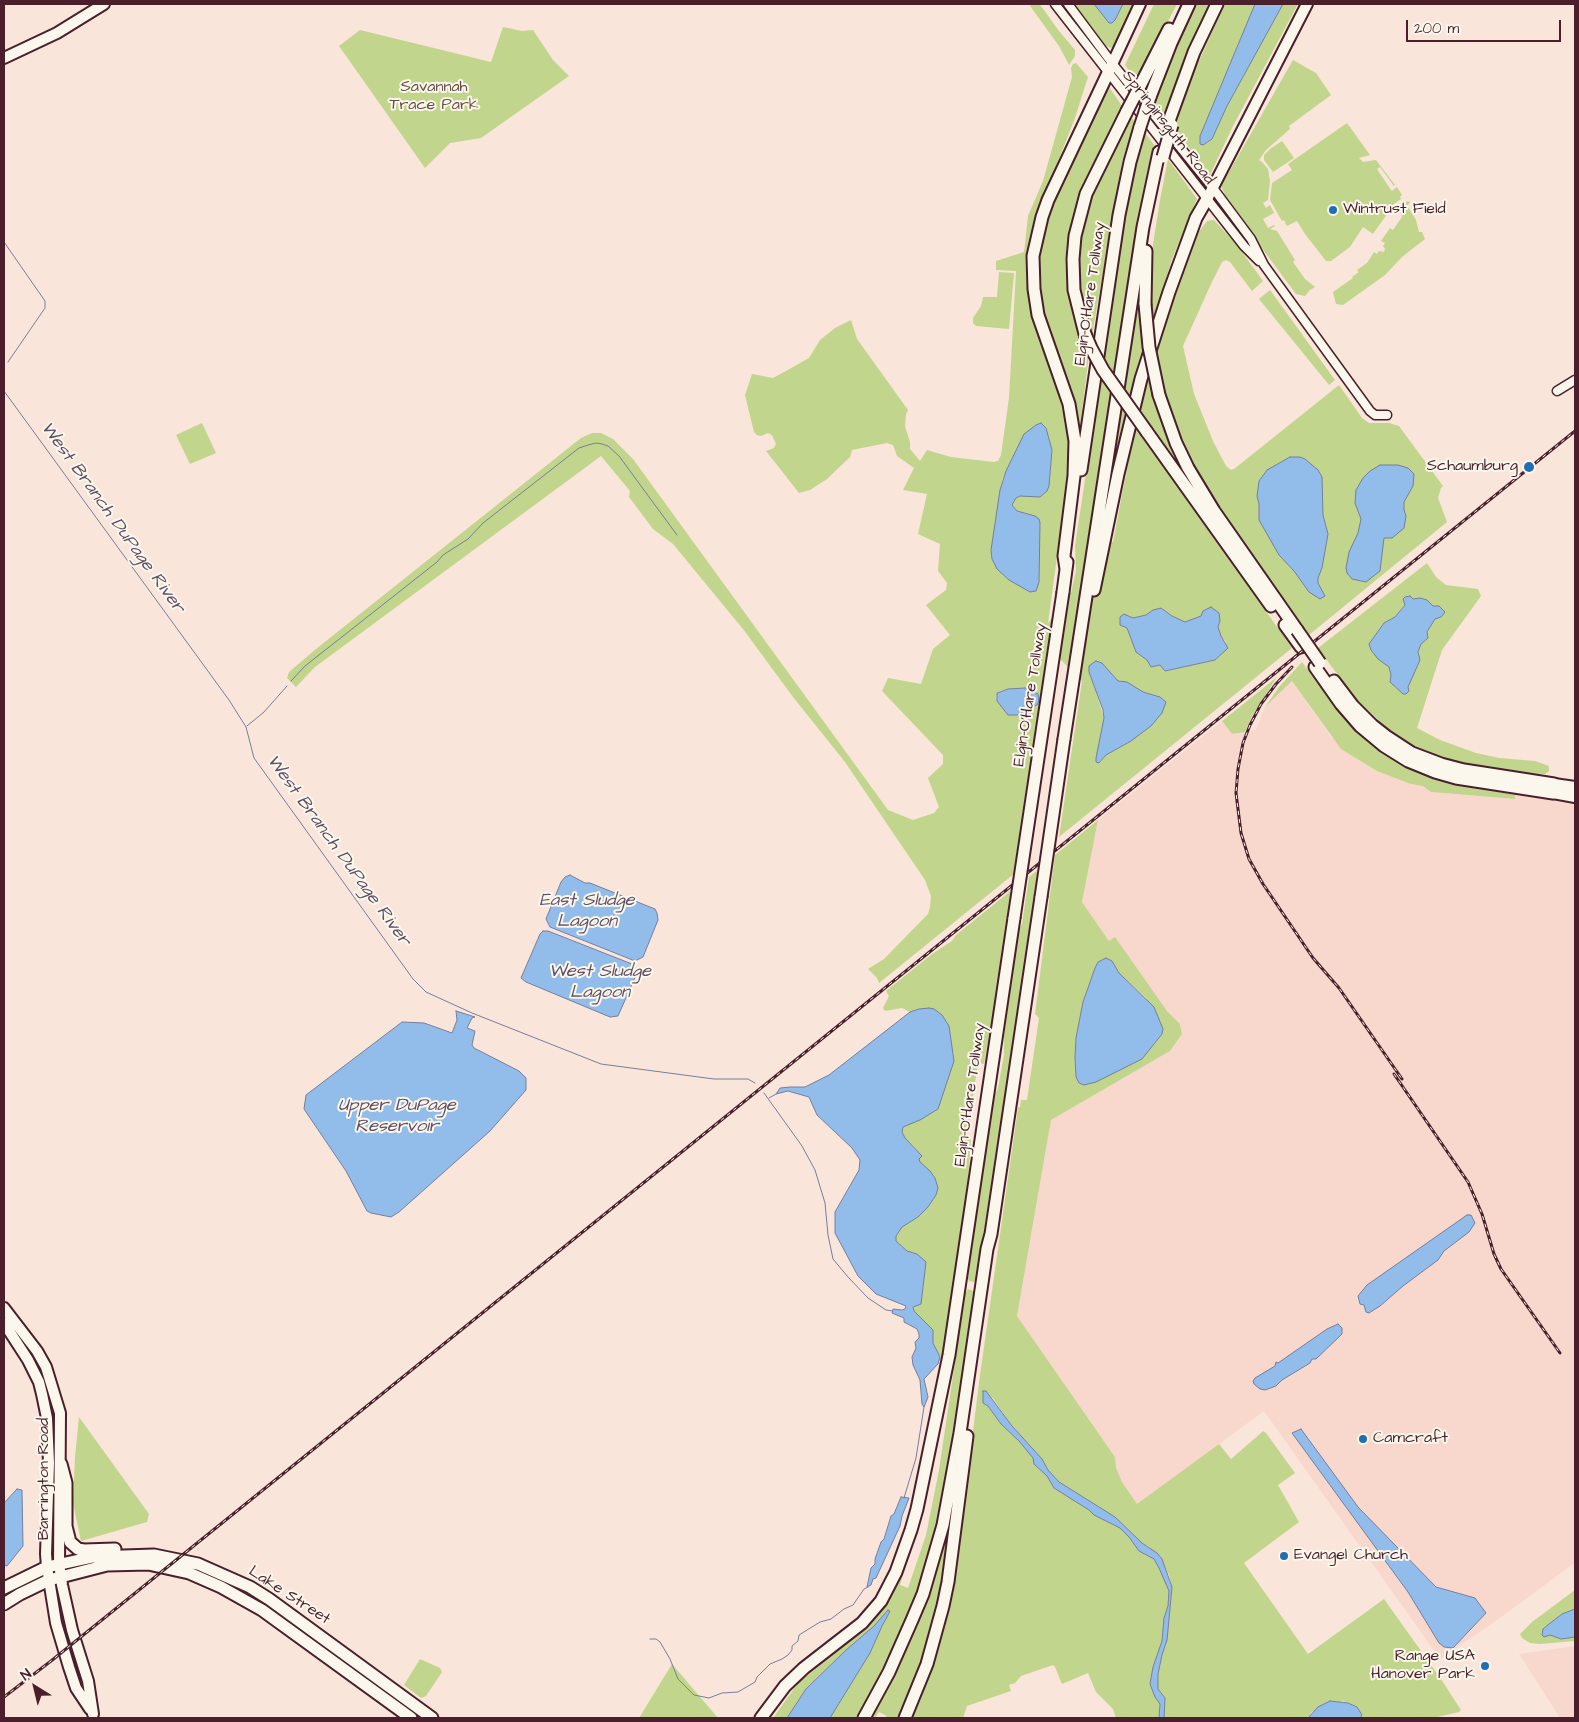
<!DOCTYPE html>
<html>
<head>
<meta charset="utf-8">
<style>
  body { margin:0 }
  #map { position:relative; width:1579px; height:1722px; overflow:hidden; background:#f9e5d9; font-family:"Architects Daughter",sans-serif }
  canvas { display:block }
  .frame { position:absolute; inset:0; border:5px solid #4a1f2b; pointer-events:none }
  .north { position:absolute; left:10px; top:1662px; width:50px; height:50px; -webkit-text-stroke:4px #fbf7ec; paint-order:stroke; rotate:324deg; font-size:14px; font-weight:700; line-height:20px; text-align:center; color:#4a1f2b }
  .north::after { content:''; display:block; margin:auto; width:18px; height:22px; background:#4a1f2b; clip-path:polygon(50% 0,100% 100%,50% 72%,0 100%) }
  .scale { position:absolute; left:1406px; top:20px; width:155px; height:22px; box-sizing:border-box; border:2px solid #4a1f2b; border-top:0; padding-left:6px; font-size:15px; line-height:18px; white-space:nowrap; color:#4a1f2b; -webkit-text-stroke:4px #fbf7ec; paint-order:stroke }
</style>
</head>
<body>
<div id="map">
<canvas width="1579" height="1722"></canvas>
<div class="frame"></div>
<div class="north">N</div>
<div class="scale">200 m</div>
</div>
<script>
const ctx = document.querySelector('canvas').getContext('2d');
ctx.lineJoin = 'round';
function fill(path, color) {
  ctx.fillStyle = color;
  ctx.fill(path, 'evenodd');
}
function shape(rows) {
  const path = new Path2D();
  for (const r of rows) {
    path.moveTo(r[0], r[1]);
    for (let i = 2; i < r.length; i += 2) path.lineTo(r[i], r[i + 1]);
  }
  return path;
}
function strokePath(path, color, width, dash) {
  ctx.strokeStyle = color;
  ctx.lineWidth = width;
  ctx.lineCap = dash ? 'butt' : 'round';
  ctx.setLineDash(dash || []);
  ctx.stroke(path);
}
function drawText(font, color, halo, rows, align = 'center') {
  ctx.font = font + ' "Architects Daughter",sans-serif';
  ctx.lineWidth = 4;
  ctx.setLineDash([]);
  ctx.textBaseline = 'middle';
  ctx.strokeStyle = halo;
  ctx.fillStyle = color;
  for (const [text, x, y, turn = 0] of rows) {
    ctx.save();
    ctx.translate(x, y);
    ctx.rotate((+turn || 0) * Math.PI / 180);
    ctx.textAlign = isNaN(turn) ? turn : align;
    if (halo) ctx.strokeText(text, 0, 0);
    ctx.fillText(text, 0, 0);
    ctx.restore();
  }
}
fill(shape([
  [1292,681,1331,737,1411,784,1423,786,1431,792,1515,799,1515,795,1575,803,1575,1567,1573,1564,1493,1623,1440,1659,1264,1411,1137,1505,1122,1482,1115,1468,1115,1457,1017,1316,1051,1120,1170,1051,1182,1034,1180,1024,1167,1011,1115,938,1109,941,1082,902,1098,820,1222,721,1232,734,1256,730,1265,707],
  [1575,1646,1575,1718,1560,1718,1519,1654]
]), '#f8d8cc');
fill(shape([
  [1032,4,1040,4,1041,6,1059,31,1075,50,1075,56,1069,65,1059,46,1030,6],
  [1073,4,1094,4,1109,23,1112,23,1115,20,1123,4,1134,4,1116,44,1111,48,1106,46],
  [1154,4,1177,4,1137,82,1125,65],
  [1194,4,1210,4,1188,51,1165,116,1153,101,1170,55],
  [1225,4,1255,4,1200,136,1200,144,1207,143,1212,139,1227,106,1283,4,1298,4,1232,128,1210,175,1174,128,1193,74],
  [503,27,522,31,533,30,553,60,569,76,481,138,450,143,425,168,339,46,360,30,491,62],
  [1293,60,1316,73,1331,95,1289,126,1290,129,1266,150,1259,160,1262,162,1268,169,1270,181,1268,200,1263,203,1266,208,1270,205,1274,213,1263,219,1268,228,1274,225,1275,226,1270,229,1277,231,1295,260,1293,262,1305,279,1315,287,1310,290,1305,296,1296,294,1229,204,1221,186],
  [1076,63,1088,77,1075,118,1034,222,1026,273,1032,316,1062,406,1068,430,1069,459,1064,505,1048,623,1071,593,1076,570,1075,546,1125,214,1143,131,1156,147,1142,197,1088,538,1113,542,1135,427,1292,648,1059,837,1082,681,1048,647,1015,873,879,983,877,978,868,969,884,959,928,914,930,907,931,896,925,880,845,762,793,697,743,629,673,544,653,529,629,497,630,491,601,456,315,667,296,687,287,678,289,672,316,649,581,438,592,433,601,433,613,439,633,459,888,810,913,820,934,813,939,807,928,778,943,764,943,755,882,691,888,678,921,684,933,649,950,635,926,605,946,590,947,583,938,571,940,544,918,534,927,494,903,490,914,468,897,456,893,445,887,443,852,450,850,457,827,479,810,490,799,493,766,451,774,448,776,444,772,435,768,433,761,436,757,435,754,432,745,395,752,374,773,378,786,371,809,358,820,340,835,328,851,320,857,339,908,410,906,414,905,426,910,442,910,449,920,461,927,450,951,457,994,462,998,461,1001,455,1009,398,1016,271,996,270,996,261,1024,252,1028,216,1043,181,1072,77,1071,68,1073,64],
  [1025,434,1050,443,1052,450,1049,486,1020,496,1016,498,1012,505,1017,511,1035,516,1039,582,1030,592,1009,580,997,569,1002,480],
  [1161,608,1172,616,1185,622,1202,616,1220,621,1218,627,1221,636,1226,642,1215,660,1165,671,1160,665,1151,667,1147,660,1136,652,1127,628,1124,614,1132,618,1146,615,1153,610],
  [1103,664,1118,681,1127,682,1143,692,1160,697,1131,741,1106,755,1100,763,1104,718,1096,692],
  [1025,688,1038,694,1031,708,1027,709,1018,715,1014,715,1011,714,996,698,997,693,1000,691,1008,689],
  [1109,87,1122,106,1122,110,1088,176,1077,206,1069,240,1067,284,1072,310,1085,350,1089,355,1079,434,1079,424,1074,401,1044,315,1040,290,1039,269,1041,243,1048,214,1057,194],
  [1130,116,1135,122,1122,162,1092,336,1083,309,1080,283,1079,255,1083,225,1090,197],
  [1347,123,1370,155,1359,158,1363,162,1376,160,1395,185,1394,186,1380,167,1377,169,1391,190,1392,191,1397,187,1402,195,1400,197,1401,199,1394,204,1373,234,1363,227,1350,247,1331,261,1326,261,1305,234,1297,221,1287,226,1284,220,1282,221,1270,200,1272,183,1292,170,1288,164],
  [1282,141,1294,158,1273,172,1264,160,1264,155,1270,149],
  [1168,159,1197,199,1172,259,1152,328,1151,278,1153,244,1160,200],
  [1408,201,1410,203,1407,205,1416,220,1419,232,1422,232,1425,239,1402,257,1385,275,1343,305,1336,304,1333,292,1353,278,1352,277,1359,272,1357,270,1367,263,1374,252,1377,254,1379,251,1384,252,1385,249,1383,246,1385,243,1381,241,1390,228,1393,230,1402,217,1399,207],
  [1214,220,1237,245,1263,281,1252,291,1230,262,1226,260,1222,262,1211,284,1183,346,1194,394,1213,441,1226,466,1231,470,1234,469,1339,385,1362,418,1369,423,1389,423,1399,426,1443,486,1441,488,1438,498,1447,522,1309,635,1212,498,1192,462,1182,441,1164,393,1157,369,1157,346,1198,233,1207,221],
  [999,272,1014,273,1009,329,976,326,973,323,973,318,981,306,983,297,997,297],
  [1140,286,1145,352,1108,498],
  [1270,290,1335,380,1329,385,1259,299],
  [1148,370,1207,508,1138,413],
  [202,423,216,453,190,464,176,435],
  [1427,563,1436,577,1446,585,1478,589,1481,596,1442,650,1417,728,1440,740,1476,753,1499,758,1535,761,1549,766,1549,771,1545,774,1517,773,1460,763,1419,749,1387,728,1354,697,1318,648],
  [1427,600,1433,606,1435,619,1427,632,1428,638,1421,644,1418,652,1419,660,1408,687,1391,675,1389,667,1369,644,1384,623,1395,617,1405,604],
  [1302,662,1345,720,1376,749,1424,774,1465,786,1515,795,1515,799,1431,792,1423,786,1411,784,1377,771,1341,749,1292,681,1265,707,1279,687],
  [1277,677,1252,716,1245,732,1232,734,1222,721],
  [1098,820,1082,902,1109,941,1115,937,1167,1011,1180,1024,1182,1034,1170,1051,1051,1120,1017,1316,1115,1457,1116,1468,1122,1482,1137,1504,1219,1444,1231,1459,1261,1433,1263,1431,1266,1433,1295,1473,1278,1485,1299,1522,1244,1563,1308,1654,1384,1599,1441,1679,1461,1710,1459,1712,1433,1718,1360,1718,1362,1714,1357,1707,1343,1701,1312,1712,1308,1718,1164,1718,1165,1698,1158,1689,1158,1674,1162,1655,1167,1640,1172,1587,1169,1575,1162,1562,1149,1547,1142,1543,1115,1517,1059,1482,1048,1470,1042,1459,1012,1426,992,1397,983,1403,988,1406,1001,1424,1019,1441,1033,1458,1034,1464,1047,1476,1054,1488,1089,1510,1094,1515,1120,1528,1129,1537,1139,1551,1154,1559,1159,1568,1169,1591,1168,1606,1164,1618,1162,1641,1151,1677,1150,1684,1153,1691,1160,1704,1159,1718,1116,1718,1113,1709,1096,1692,1088,1673,1062,1684,1055,1667,1053,1665,1021,1676,1015,1683,1009,1685,1011,1691,967,1706,963,1718,911,1718,914,1715,920,1701,938,1650,948,1611,956,1567,980,1375,1018,1108,1020,1107,1021,1100,1027,1100,1039,1018,1035,1014,1055,855],
  [1106,958,1112,961,1119,973,1146,998,1162,1034,1142,1059,1129,1065,1076,1077,1075,1058,1076,1038,1083,1002,1095,968,1098,962],
  [1039,869,977,1278,974,1282,969,1281,967,1276,995,1094,998,1088,1004,1055,1004,1036,1018,933,1022,924,1029,877],
  [1013,889,991,1030,990,1030,984,1064,978,1063,975,1083,967,1137,971,1140,966,1206,943,1354,940,1357,933,1343,933,1330,914,1311,917,1254,907,1251,896,1241,896,1236,902,1227,918,1217,928,1207,936,1195,938,1188,920,1162,916,1149,905,1138,902,1132,903,1127,908,1125,919,1009,910,1012,902,1008,885,1011,883,1008,889,996,886,991,932,954,952,941,956,935],
  [968,1289,973,1291,975,1295,954,1440,938,1523,928,1561,915,1599,889,1659,856,1718,830,1718,870,1653,882,1626,886,1619,888,1610,874,1626,846,1650,806,1689,787,1718,773,1718,798,1683,860,1633,882,1609,899,1578,916,1534,900,1585,908,1588,926,1535,939,1470,965,1294],
  [79,1417,149,1514,147,1522,81,1541,73,1503,75,1457],
  [947,1534,945,1564,938,1604,915,1681,899,1718,883,1718,887,1716,879,1712,875,1718,871,1718,900,1664,923,1612],
  [1575,1590,1575,1609,1562,1614,1543,1629,1550,1635,1561,1639,1575,1637,1575,1641,1540,1644,1530,1643,1522,1638,1520,1634,1532,1622],
  [420,1659,440,1668,442,1672,426,1696,421,1698,404,1685],
  [672,1664,718,1718,639,1718]
]), '#c1d68c');
const water = shape([
  [1094,4,1123,4,1115,20,1112,23,1109,23,1094,4],
  [1255,4,1283,4,1227,106,1212,139,1203,145,1200,144,1200,136,1255,4],
  [1041,423,1046,428,1052,450,1049,486,1047,491,1040,497,1020,496,1016,498,1012,505,1017,511,1035,516,1039,519,1040,523,1039,582,1036,591,1030,592,1009,580,997,569,992,559,991,550,1000,490,1006,471,1024,434,1036,425,1041,423],
  [1290,457,1300,457,1305,459,1318,470,1322,477,1323,515,1328,534,1322,568,1318,578,1318,583,1325,596,1320,599,1309,592,1294,571,1279,555,1259,520,1259,504,1257,496,1259,481,1267,470,1290,457],
  [1380,465,1398,465,1408,468,1414,474,1413,486,1404,502,1404,510,1406,516,1404,528,1392,538,1384,538,1380,571,1366,582,1352,579,1347,573,1346,568,1349,552,1358,533,1361,519,1355,503,1356,490,1363,478,1370,471,1380,465],
  [1410,596,1413,599,1420,598,1427,600,1433,606,1439,606,1445,612,1441,617,1435,619,1427,632,1428,638,1421,644,1418,652,1420,660,1408,687,1409,691,1406,694,1403,694,1390,682,1391,675,1389,667,1378,659,1371,650,1369,644,1384,623,1395,617,1405,605,1403,599,1405,597,1410,596],
  [1211,607,1219,613,1220,621,1218,627,1221,636,1228,648,1215,660,1165,671,1160,665,1151,667,1147,660,1136,652,1127,628,1120,625,1120,617,1124,614,1133,618,1146,615,1153,610,1161,608,1172,616,1185,622,1201,616,1203,611,1211,607],
  [1096,661,1102,663,1118,681,1127,682,1143,692,1160,697,1166,702,1162,713,1151,726,1131,741,1106,755,1099,763,1096,762,1096,758,1104,718,1103,710,1089,672,1089,666,1096,661],
  [1025,688,1038,694,1039,701,1037,705,1027,709,1018,715,1008,715,997,701,997,693,1008,689,1025,688],
  [570,875,585,883,590,883,655,909,657,913,658,920,643,957,635,961,550,927,546,919,561,882,565,877,570,875],
  [543,931,548,931,632,964,635,967,637,973,618,1016,610,1017,526,982,521,978,540,934,543,931],
  [1106,958,1112,961,1119,973,1154,1007,1163,1029,1162,1034,1142,1059,1096,1082,1084,1085,1079,1083,1076,1077,1075,1058,1076,1038,1083,1002,1095,968,1098,962,1106,958],
  [929,1008,934,1009,942,1015,949,1026,954,1061,938,1109,920,1120,903,1127,902,1132,905,1138,922,1156,919,1159,920,1162,930,1171,935,1178,938,1188,936,1195,928,1207,918,1217,902,1227,896,1236,896,1241,907,1251,917,1254,926,1262,921,1304,913,1307,914,1311,933,1330,933,1343,940,1357,938,1364,924,1379,928,1397,924,1407,922,1404,920,1380,913,1365,912,1357,916,1348,915,1342,919,1338,919,1334,917,1329,904,1322,904,1318,892,1313,893,1309,902,1310,905,1309,906,1306,876,1294,858,1276,835,1233,835,1212,859,1170,860,1160,852,1148,817,1115,809,1097,788,1091,776,1094,780,1088,790,1087,805,1087,829,1075,910,1012,919,1009,929,1008],
  [456,1011,475,1017,472,1018,467,1028,475,1031,472,1045,474,1048,519,1071,526,1078,526,1090,490,1131,399,1212,391,1217,371,1213,367,1211,346,1171,304,1109,306,1095,402,1022,424,1023,452,1033,457,1020,456,1011],
  [1467,1215,1471,1215,1475,1223,1469,1232,1444,1251,1438,1260,1403,1286,1380,1306,1369,1313,1366,1312,1364,1305,1360,1304,1358,1296,1367,1285,1467,1215],
  [1338,1324,1342,1328,1342,1334,1316,1359,1312,1359,1310,1363,1282,1380,1276,1386,1265,1390,1260,1389,1254,1384,1253,1381,1255,1378,1275,1366,1276,1362,1278,1363,1327,1329,1338,1324],
  [983,1391,986,1391,1012,1426,1042,1459,1048,1470,1059,1482,1115,1517,1142,1543,1157,1553,1162,1559,1172,1587,1167,1640,1162,1655,1158,1674,1158,1689,1165,1698,1164,1718,1159,1718,1160,1704,1155,1697,1150,1684,1153,1667,1162,1641,1164,1618,1168,1606,1169,1591,1159,1568,1154,1559,1139,1551,1129,1537,1120,1528,1094,1515,1089,1510,1054,1488,1047,1476,1034,1464,1033,1458,1019,1441,1001,1424,988,1406,983,1403,983,1391],
  [1301,1429,1358,1507,1436,1587,1475,1598,1486,1613,1453,1648,1444,1647,1439,1643,1408,1592,1292,1433,1301,1429],
  [17,1489,22,1490,23,1546,7,1566,4,1565,4,1503,17,1489],
  [901,1497,909,1498,902,1516,900,1526,876,1578,873,1579,871,1585,867,1587,871,1568,875,1564,875,1559,881,1542,884,1539,891,1516,894,1514,901,1497],
  [1575,1609,1575,1637,1561,1639,1550,1635,1544,1637,1542,1635,1543,1629,1549,1624,1562,1614,1575,1609],
  [888,1610,890,1611,886,1619,882,1626,870,1653,830,1718,787,1718,806,1689,846,1650,874,1626,888,1610],
  [1330,1701,1348,1703,1357,1707,1362,1715,1360,1718,1308,1718,1318,1707,1330,1701]
]);
fill(water, '#92bdeb');
strokePath(water, '#757e9e', 1);
strokePath(shape([
  [4,242,45,301,45,308,8,362],
  [4,391,229,700,246,727,254,758,413,979,426,992,472,1013,601,1064,714,1079,748,1079,755,1083],
  [291,681,305,666,437,562,443,555,468,539,483,523,579,448,588,445,596,443,602,444,608,446,619,456,677,535],
  [247,726,264,712,287,686],
  [764,1093,802,1146,815,1170,825,1203,828,1235,833,1259,848,1277,868,1298,886,1310,893,1311],
  [769,1098,776,1094],
  [904,1498,916,1458,924,1407],
  [650,1639,656,1639,660,1642,670,1659,678,1679,694,1695,709,1698,722,1693,738,1692,755,1682,757,1677,770,1664,782,1659,788,1655,792,1650,792,1646,798,1641,799,1635,820,1622,831,1619,844,1609,853,1605,864,1589,868,1587]
]), '#757e9e', 1);
const minor = shape([
  [1055,4,1244,246,1259,261],
  [1068,4,1112,63,1213,188,1251,239,1264,265,1370,411,1375,415,1387,415],
  [1557,391,1575,380]
]);
const major = shape([
  [4,58,57,33,104,4],
  [1108,73,1140,4],
  [1207,199,1307,4],
  [1554,784,1575,787],
  [1553,793,1575,797],
  [4,1308,37,1351,46,1367,60,1413,59,1563,62,1585,72,1630,88,1681,93,1714],
  [4,1323,28,1360,39,1382,42,1394,47,1418,49,1463,46,1554,47,1567,56,1623,69,1667,76,1688,90,1709]
]);
const highway = shape([
  [1140,86,1169,29],
  [1150,97,1171,43,1189,4],
  [1169,121,1194,52,1217,4],
  [1145,304,1146,251],
  [1085,334,1074,290,1073,259,1075,236,1086,194,1127,111],
  [1159,395,1176,443,1188,468,1214,511,1297,630],
  [1147,432,1271,606],
  [1081,470,1119,215,1130,162,1140,127],
  [1066,569,1064,556,1074,476,1075,441,1069,404,1038,315,1034,289,1033,256,1042,217,1048,200,1108,73],
  [1094,590,1118,474,1141,379,1169,292,1196,218,1207,199],
  [1063,592,1067,562],
  [1285,625,1301,647],
  [1315,667,1341,704,1360,726,1384,746,1408,761,1435,772,1456,778,1553,793],
  [1334,681,1353,706,1372,725,1386,736,1412,753,1441,764,1464,770,1554,784],
  [1064,739,1143,227,1159,152],
  [61,1464,66,1483,66,1526,70,1542,78,1549,84,1550,115,1549],
  [4,1588,47,1567,93,1557,154,1555,198,1564,250,1587,269,1599,432,1718],
  [4,1604,20,1594,49,1580,107,1565,148,1564,189,1573,221,1587,262,1610,411,1718],
  [761,1718,785,1686,804,1668,862,1623,881,1601,896,1572,911,1530,917,1509,949,1355,1014,918],
  [864,1718,889,1672,912,1620,923,1594,943,1525,960,1433,987,1249,991,1234,1041,897],
  [905,1718,927,1664,943,1606,948,1582,967,1436]
]);
strokePath(minor, '#4a1f2b', 11);
strokePath(major, '#4a1f2b', 14);
strokePath(highway, '#4a1f2b', 15);
strokePath(minor, '#fbf7ec', 8);
strokePath(major, '#fbf7ec', 10);
strokePath(highway, '#fbf7ec', 11);
const rail = shape([
  [1292,667,1276,684,1261,704,1250,725,1243,743,1238,769,1236,793,1241,833,1249,859,1263,884,1313,958,1339,988,1402,1079],
  [1394,1074,1468,1182,1482,1214,1494,1254,1501,1269,1560,1353],
  [4,1697,51,1661,1575,431]
]);
strokePath(rail, '#4a1f2b', 3);
strokePath(rail, '#fbf7ec', 1, [4]);
const highwayBridge = shape([
  [1127,111,1140,86],
  [1140,127,1150,97],
  [1163,157,1172,125],
  [1145,304,1149,347,1159,395],
  [1085,334,1091,348,1103,370,1147,432],
  [1297,630,1320,663],
  [1041,897,1064,739],
  [1014,918,1063,592]
]);
strokePath(highwayBridge, '#4a1f2b', 15, []);
strokePath(highwayBridge, '#fbf7ec', 11);
for (const [x, y, r, color] of [
  [1333,210,5,"#1f6fb2"],
  [1529,467,6,"#1f6fb2"],
  [1363,1439,5,"#1f6fb2"],
  [1284,1556,5,"#1f6fb2"],
  [1485,1666,5,"#1f6fb2"]
]) {
  const dot = new Path2D();
  dot.arc(x, y, r, 0, 2 * Math.PI);
  ctx.fillStyle = color;
  ctx.fill(dot);
  strokePath(dot, '#fbf7ec', 2);
}
drawText('16px', '#684d43', '#fbf7ec', [
  ["Savannah",434,88],
  ["Trace Park",434,106]
]);
drawText('16px', '#4a1f2b', '#fbf7ec', [
  ["Springinsguth Road",1168,128,52],
  ["Elgin-O'Hare Tollway",1091,294,-82],
  ["Elgin-O'Hare Tollway",1031,695,-81],
  ["Elgin-O'Hare Tollway",971,1095,-82],
  ["Barrington Road",45,1479,-90],
  ["Lake Street",289,1596,33]
]);
drawText('16px', '#4a1f2b', '#fbf7ec', [
  ["Wintrust Field",1343,210],
  ["Schaumburg",1518,467,"right"],
  ["Camcraft",1373,1439],
  ["Evangel Church",1294,1556],
  ["Range USA",1475,1657,"right"],
  ["Hanover Park",1475,1675,"right"]
], 'left');
drawText('italic 18px', '#604e65', '#fbf7ec', [
  ["West Branch DuPage River",112,518,54],
  ["West Branch DuPage River",338,851,54],
  ["East Sludge",587,901],
  ["Lagoon",587,922],
  ["West Sludge",600,972],
  ["Lagoon",600,993],
  ["Upper DuPage",397,1106],
  ["Reservoir",397,1127]
]);
</script>
</body>
</html>
